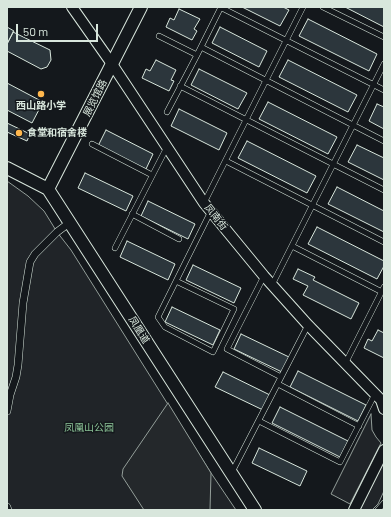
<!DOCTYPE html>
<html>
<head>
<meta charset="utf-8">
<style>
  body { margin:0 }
  #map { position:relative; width:391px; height:517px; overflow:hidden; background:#14181c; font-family:Barlow,sans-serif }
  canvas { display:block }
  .frame { position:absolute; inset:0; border:8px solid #d8e6dc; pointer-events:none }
  .scale { position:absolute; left:16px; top:24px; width:82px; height:18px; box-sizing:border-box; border:2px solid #d8e6dc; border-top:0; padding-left:5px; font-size:12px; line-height:14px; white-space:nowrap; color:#d8e6dc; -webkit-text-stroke:3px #14181c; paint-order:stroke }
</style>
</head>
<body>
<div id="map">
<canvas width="391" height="517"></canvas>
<div class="frame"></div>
<div class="scale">50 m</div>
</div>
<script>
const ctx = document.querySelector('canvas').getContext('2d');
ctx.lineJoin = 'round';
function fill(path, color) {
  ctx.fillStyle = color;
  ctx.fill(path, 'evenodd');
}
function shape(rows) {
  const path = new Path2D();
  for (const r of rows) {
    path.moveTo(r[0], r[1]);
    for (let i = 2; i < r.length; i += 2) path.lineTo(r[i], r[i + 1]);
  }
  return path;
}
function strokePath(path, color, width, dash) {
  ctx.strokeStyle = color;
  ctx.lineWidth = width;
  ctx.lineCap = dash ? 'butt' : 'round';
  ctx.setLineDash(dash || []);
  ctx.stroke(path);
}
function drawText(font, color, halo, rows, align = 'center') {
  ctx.font = font + ' Barlow,"Noto Sans SC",sans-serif';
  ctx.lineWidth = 3;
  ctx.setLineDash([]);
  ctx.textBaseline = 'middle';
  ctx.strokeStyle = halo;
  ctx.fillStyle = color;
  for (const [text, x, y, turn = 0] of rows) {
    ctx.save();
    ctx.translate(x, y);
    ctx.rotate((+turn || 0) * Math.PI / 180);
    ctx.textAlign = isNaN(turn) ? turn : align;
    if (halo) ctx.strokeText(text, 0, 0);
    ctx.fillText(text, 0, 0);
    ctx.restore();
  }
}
const green = shape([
  [7,181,28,196,44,211,57,232,71,250,211,473,236,510,7,510,7,181],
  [371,414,372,430,376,437,381,443,350,504,331,494,371,414],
  [384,458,384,491,378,504,372,510,359,510,384,458]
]);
fill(green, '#202428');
strokePath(green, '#939e99', 1);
const parking = shape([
  [168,403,211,473,210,510,144,510,122,476,123,469,168,403]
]);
fill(parking, '#24282b');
strokePath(parking, '#939e99', 1);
const building = shape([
  [242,7,283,7,289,10,280,26,242,7],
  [345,7,384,7,384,27,345,7],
  [179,9,200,19,194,29,197,31,192,40,166,27,170,18,174,20,179,9],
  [308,19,377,54,369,71,299,36,308,19],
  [7,27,14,31,7,44,7,27],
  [220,27,267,51,259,67,212,43,220,27],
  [13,32,50,50,51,60,47,67,41,69,7,51,7,44,13,32],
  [156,60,176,70,171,80,174,81,169,91,142,78,146,69,150,71,156,60],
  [288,60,357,95,348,112,279,77,288,60],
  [199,69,247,93,238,109,191,85,199,69],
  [7,83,43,102,32,123,7,110,7,83],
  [268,102,337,137,328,154,259,119,268,102],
  [377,104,384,107,384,129,369,121,377,104],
  [179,109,227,133,219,150,171,126,179,109],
  [7,123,30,134,27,141,7,132,7,123],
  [106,130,153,154,146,169,98,146,106,130],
  [247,141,316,176,307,193,238,158,247,141],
  [357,145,384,158,384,180,348,162,357,145],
  [85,173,133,196,126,211,78,188,85,173],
  [337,187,384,211,384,232,328,204,337,187],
  [148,201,195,224,188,239,141,216,148,201],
  [317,227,384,261,384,266,377,279,308,244,317,227],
  [127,241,175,264,168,280,120,257,127,241],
  [193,265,241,288,234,303,186,280,193,265],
  [298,269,315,277,313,280,359,303,351,319,303,295,308,286,293,279,298,269],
  [172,307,220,330,213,345,165,322,172,307],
  [378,330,384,333,384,358,364,348,368,339,372,341,378,330],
  [241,334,289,357,282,372,234,349,241,334],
  [298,371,366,405,358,421,290,387,298,371],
  [223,372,270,395,263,410,215,387,223,372],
  [280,407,348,441,340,457,272,423,280,407],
  [259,448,307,471,300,486,252,463,259,448]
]);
fill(building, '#2c363c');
strokePath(building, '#d8e6dc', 1);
const service = shape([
  [220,7,384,90],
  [323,7,384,37],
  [159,36,197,55],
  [201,47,384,141],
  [180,86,384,190],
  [167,112,197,55,221,7],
  [92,144,152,175],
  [226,161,384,242],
  [204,203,303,7],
  [132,214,179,239],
  [292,246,382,292],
  [115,248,167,147],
  [264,276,227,349,281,377],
  [176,281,234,309,213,352,165,327,158,317,211,211],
  [272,285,384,64],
  [345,364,384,287],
  [278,384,359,426],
  [259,421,340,462,375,394],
  [232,472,308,325],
  [378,510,384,503]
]);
const pedestrian = shape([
  [7,411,10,395,16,377,18,365,23,303,30,262,35,254,57,232,65,226],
  [7,507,8,510]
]);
const minor = shape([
  [72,7,112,64,204,203,264,276,308,325,381,400,384,409],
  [354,510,384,450]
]);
const tertiary = shape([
  [7,168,48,189,255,510],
  [48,189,141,7]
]);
strokePath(service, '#d8e6dc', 6);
strokePath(pedestrian, '#d8e6dc', 8);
strokePath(minor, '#d8e6dc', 12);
strokePath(tertiary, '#d8e6dc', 14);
strokePath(service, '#14181c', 5);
strokePath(pedestrian, '#14181c', 7);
strokePath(minor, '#14181c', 10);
strokePath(tertiary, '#14181c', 12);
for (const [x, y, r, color] of [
  [41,94,4,"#ffb74d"],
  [19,133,4,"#ffb74d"]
]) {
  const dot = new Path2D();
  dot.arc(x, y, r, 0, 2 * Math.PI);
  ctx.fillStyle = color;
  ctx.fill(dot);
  strokePath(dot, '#14181c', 1.5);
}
drawText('10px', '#d8e6dc', '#14181c', [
  ["展览馆路",95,98,-63],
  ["凤南街",216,217,51],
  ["凤凰道",139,330,58]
]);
drawText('bold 10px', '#d8e6dc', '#14181c', [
  ["西山路小学",41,106],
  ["食堂和宿舍楼",27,133,"left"]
]);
drawText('10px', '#8ac095', '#14181c', [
  ["凤凰山公园",89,428]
]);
</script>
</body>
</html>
